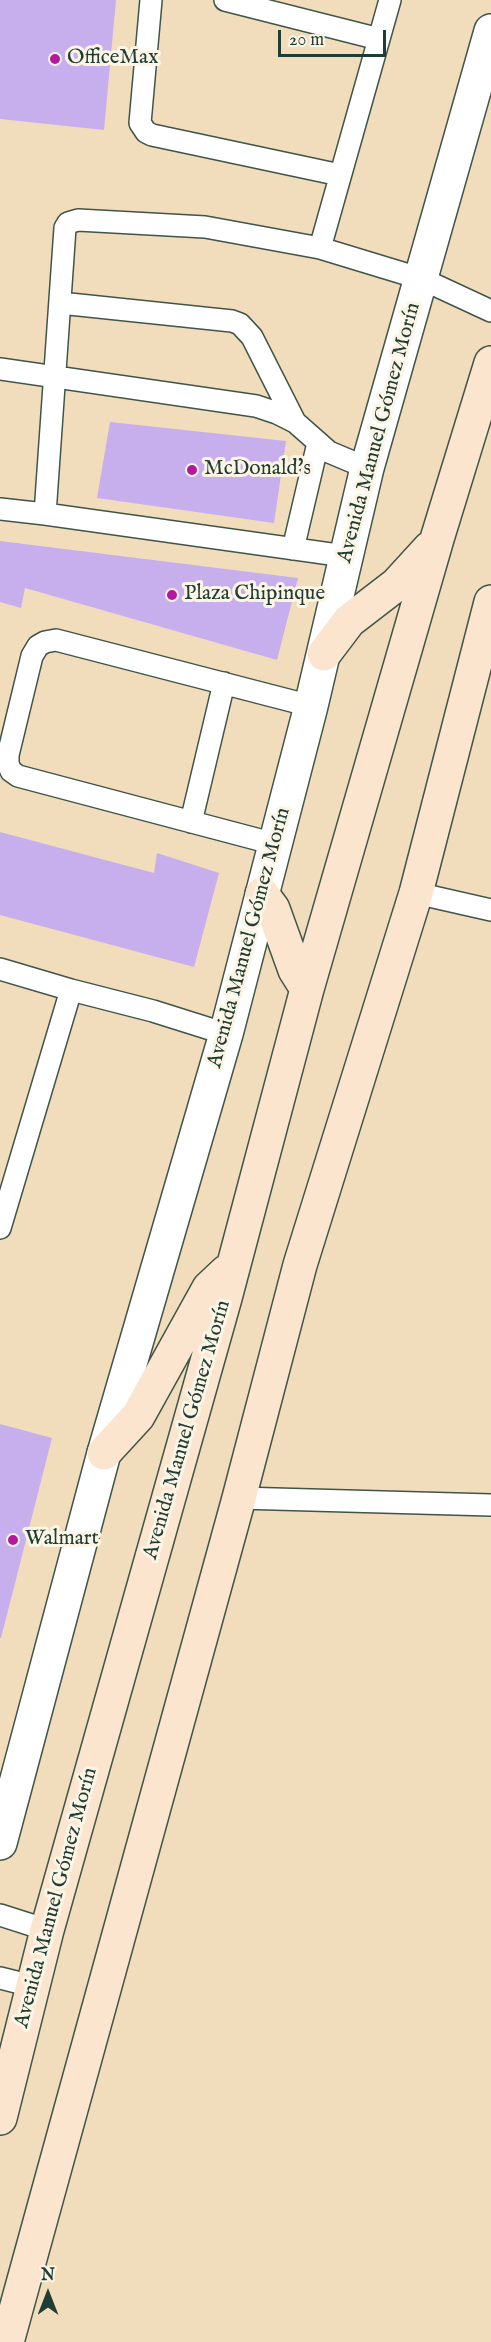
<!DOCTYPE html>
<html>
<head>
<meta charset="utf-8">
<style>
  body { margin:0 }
  #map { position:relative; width:491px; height:2342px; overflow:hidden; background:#f1ddbc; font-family:"IM FELL English",serif }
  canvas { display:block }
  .north { position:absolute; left:18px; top:2264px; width:60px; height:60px; -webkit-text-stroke:4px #fcf5e5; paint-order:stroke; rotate:0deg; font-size:16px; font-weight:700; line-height:24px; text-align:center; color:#1f3d34 }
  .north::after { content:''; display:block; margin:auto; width:21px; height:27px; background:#1f3d34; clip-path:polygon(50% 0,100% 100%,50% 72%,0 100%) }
  .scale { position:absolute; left:278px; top:30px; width:108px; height:27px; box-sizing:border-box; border:3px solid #1f3d34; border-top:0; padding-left:8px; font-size:18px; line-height:21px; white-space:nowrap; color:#1f3d34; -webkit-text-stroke:4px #fcf5e5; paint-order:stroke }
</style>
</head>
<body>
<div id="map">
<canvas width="491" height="2342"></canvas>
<div class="north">N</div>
<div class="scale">20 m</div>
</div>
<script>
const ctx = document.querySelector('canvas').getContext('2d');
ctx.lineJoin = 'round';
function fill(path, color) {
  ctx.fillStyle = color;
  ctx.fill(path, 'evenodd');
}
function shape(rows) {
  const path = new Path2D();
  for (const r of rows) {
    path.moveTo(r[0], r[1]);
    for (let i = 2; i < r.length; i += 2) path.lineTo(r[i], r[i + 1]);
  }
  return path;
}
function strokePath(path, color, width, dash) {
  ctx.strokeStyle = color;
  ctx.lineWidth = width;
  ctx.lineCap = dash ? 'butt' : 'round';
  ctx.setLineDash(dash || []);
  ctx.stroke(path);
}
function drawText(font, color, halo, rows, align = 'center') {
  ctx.font = font + ' "IM FELL English",serif';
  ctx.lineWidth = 6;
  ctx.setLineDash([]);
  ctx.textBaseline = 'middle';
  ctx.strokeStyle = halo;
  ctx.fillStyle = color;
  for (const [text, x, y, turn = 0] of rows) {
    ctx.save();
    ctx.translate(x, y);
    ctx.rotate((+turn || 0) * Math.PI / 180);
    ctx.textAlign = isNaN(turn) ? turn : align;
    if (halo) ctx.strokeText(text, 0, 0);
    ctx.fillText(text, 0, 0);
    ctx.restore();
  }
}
fill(shape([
  [0,0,116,0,104,130,0,119],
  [110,422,286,441,274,523,97,498],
  [0,541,298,578,277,660,25,588,21,608,0,602],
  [0,832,154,873,157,853,219,873,194,967,0,915],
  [0,1424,52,1438,1,1638,0,1638]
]), '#c7afee');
const service = shape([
  [151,0,140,123,146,132,152,135,340,175],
  [225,0,379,39],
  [320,248,390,0],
  [60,303,232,321,240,324,252,337,295,422],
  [0,369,256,406,277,413,295,422,329,452,367,468],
  [0,509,45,514],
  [293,549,318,443],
  [345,556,45,514,65,228,68,223,78,220,205,227,320,248,422,279,491,311],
  [191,822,224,683],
  [275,844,18,776,11,771,8,764,8,755,32,656,38,646,45,642,56,640,311,706],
  [416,893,491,910],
  [0,969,71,990,153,1011,226,1034],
  [0,1228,71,990],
  [239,1498,491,1505],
  [0,1915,47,1930],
  [0,1978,32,1986]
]);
const tertiary = shape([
  [0,1843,104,1453,226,1034,311,706,367,468,491,31]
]);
const secondary = shape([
  [324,654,349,621,397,584,430,548],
  [262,894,273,909,295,970,307,989],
  [104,1453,138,1416,209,1288,226,1272],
  [0,2118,47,1930,225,1298,307,989,437,539,491,363],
  [7,2342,239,1498,300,1265,416,893,491,602]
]);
strokePath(service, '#3e5548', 24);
strokePath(tertiary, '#3e5548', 36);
strokePath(secondary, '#3e5548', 36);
strokePath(service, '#fff', 21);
strokePath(tertiary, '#fff', 33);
strokePath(secondary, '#fbe5cf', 33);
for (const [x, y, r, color] of [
  [55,59,6,"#b5179e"],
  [192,470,6,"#b5179e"],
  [172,595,6,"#b5179e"],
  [13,1540,6,"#b5179e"]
]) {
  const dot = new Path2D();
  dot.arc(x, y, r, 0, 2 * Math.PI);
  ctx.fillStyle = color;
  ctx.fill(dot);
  strokePath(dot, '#fcf5e5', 2);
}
drawText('21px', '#1f3d34', '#fcf5e5', [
  ["OfficeMax",67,59],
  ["McDonald's",204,470],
  ["Plaza Chipinque",184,595],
  ["Walmart",25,1540]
], 'left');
drawText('21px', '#1f3d34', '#fcf5e5', [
  ["Avenida Manuel Gómez Morín",380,433,-75],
  ["Avenida Manuel Gómez Morín",250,938,-75],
  ["Avenida Manuel Gómez Morín",188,1430,-74],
  ["Avenida Manuel Gómez Morín",57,1898,-75]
]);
</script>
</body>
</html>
